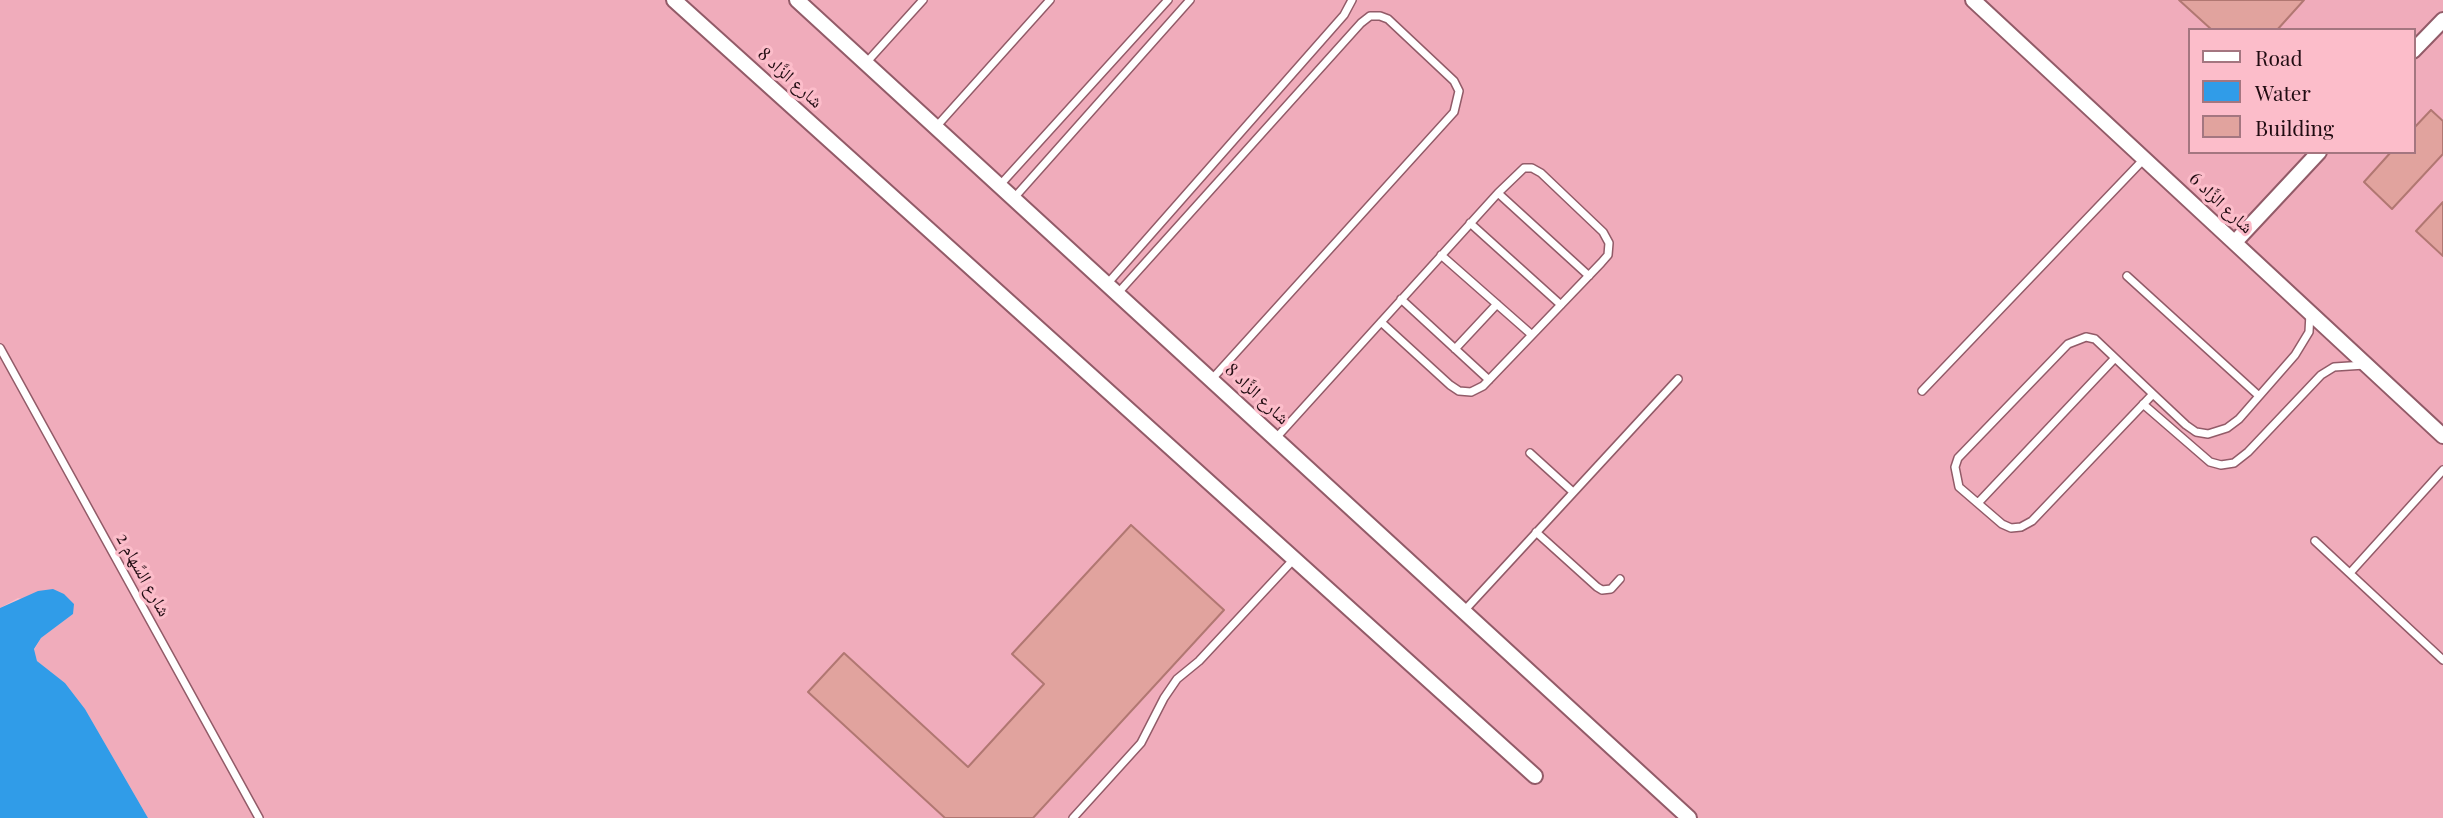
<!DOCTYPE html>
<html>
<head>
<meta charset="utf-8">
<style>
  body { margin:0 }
  #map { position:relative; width:2443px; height:818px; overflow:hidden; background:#fcbdca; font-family:"Playfair Display",serif }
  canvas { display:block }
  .legend { position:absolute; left:2188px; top:28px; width:228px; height:126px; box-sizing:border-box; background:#fcbdca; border:2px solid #a47680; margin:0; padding:9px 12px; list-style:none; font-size:21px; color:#210c12 }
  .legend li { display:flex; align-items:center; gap:14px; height:35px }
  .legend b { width:35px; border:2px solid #a47680 }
</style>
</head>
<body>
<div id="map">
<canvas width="2443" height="818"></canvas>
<ul class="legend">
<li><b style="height:9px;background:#fff"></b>Road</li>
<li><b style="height:19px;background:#309ce8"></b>Water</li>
<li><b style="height:19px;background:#e1a39e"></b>Building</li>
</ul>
</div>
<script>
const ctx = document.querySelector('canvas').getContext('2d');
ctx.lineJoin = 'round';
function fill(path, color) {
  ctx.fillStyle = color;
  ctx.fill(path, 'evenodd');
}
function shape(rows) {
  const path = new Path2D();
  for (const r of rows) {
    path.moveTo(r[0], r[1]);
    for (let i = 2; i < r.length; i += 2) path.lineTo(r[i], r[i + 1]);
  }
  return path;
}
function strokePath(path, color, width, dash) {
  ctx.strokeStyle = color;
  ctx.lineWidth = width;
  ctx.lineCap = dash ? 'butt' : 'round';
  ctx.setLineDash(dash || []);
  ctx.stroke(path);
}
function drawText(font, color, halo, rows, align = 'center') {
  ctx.font = font + ' "Playfair Display","Noto Naskh Arabic",serif';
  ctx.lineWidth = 6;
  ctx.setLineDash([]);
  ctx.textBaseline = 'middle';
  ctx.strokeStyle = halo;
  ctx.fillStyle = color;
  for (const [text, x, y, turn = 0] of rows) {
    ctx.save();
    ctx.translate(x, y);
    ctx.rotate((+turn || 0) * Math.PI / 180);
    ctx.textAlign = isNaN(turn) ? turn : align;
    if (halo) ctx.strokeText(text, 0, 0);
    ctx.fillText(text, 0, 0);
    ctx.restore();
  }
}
fill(shape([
  [0,0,2443,0,2443,818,148,818,85,709,65,683,37,661,34,650,41,638,73,614,18,598,0,608],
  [2189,30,2413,30,2413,152,2189,152]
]), '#f0acbb');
fill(shape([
  [53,589,64,594,74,604,73,614,41,638,34,649,37,661,65,683,85,709,148,818,0,818,0,608,38,591]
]), '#309ce8');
const building = shape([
  [2179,0,2304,0,2277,30,2212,30,2179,0],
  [2431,110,2443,121,2443,154,2392,209,2364,182,2391,152,2413,152,2413,129,2431,110],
  [2443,202,2443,256,2416,231,2443,202],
  [1131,525,1224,610,1033,818,945,818,808,692,844,653,968,767,1044,684,1012,654,1131,525]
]);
fill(building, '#e1a39e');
strokePath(building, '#b17772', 2);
const lane = shape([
  [866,63,923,0],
  [936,127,1050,0],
  [1000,185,1168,0],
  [1498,193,1589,276],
  [1014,198,1190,0],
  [1470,223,1561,305],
  [1441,255,1532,335],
  [2127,276,2259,396],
  [1108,283,1344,15,1352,0],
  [1118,293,1361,23,1370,16,1380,16,1388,19,1454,81,1459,91,1454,112,1212,379],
  [1401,299,1489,380],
  [0,348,259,818],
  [1455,349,1497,304],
  [1922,391,2144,159],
  [2153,394,2032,521,2021,527,2011,528,2002,524,1959,487,1955,467,1958,458,2068,344,2086,337,2095,339,2153,394,2186,425,2196,432,2208,434,2227,428,2239,419,2295,355,2309,332,2310,313],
  [2143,404,2210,462,2221,465,2234,463,2248,452,2321,375,2334,367,2365,365],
  [1276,438,1498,193,1524,168,1532,168,1541,173,1603,232,1609,243,1608,255,1601,263,1483,386,1471,392,1459,391,1450,385,1381,322],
  [1530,453,1573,492],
  [1978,503,2115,358],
  [1536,532,1597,587,1602,590,1611,589,1620,579],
  [2315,541,2443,660],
  [2350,573,2443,470],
  [1464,611,1678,379],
  [1073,818,1141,743,1164,698,1177,679,1199,661,1294,559]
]);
const street = shape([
  [674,0,1535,776],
  [797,0,1689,818],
  [1973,0,2443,436],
  [2413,51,2443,20],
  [2235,242,2319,152]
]);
strokePath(lane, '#925b68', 10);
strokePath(street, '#925b68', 18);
strokePath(lane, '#fff', 7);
strokePath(street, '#fff', 14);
drawText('18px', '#210c12', '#fcbdca', [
  ["شارع الزَّاد 8",790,78,42],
  ["شارع الزَّاد 6",2221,203,43],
  ["شارع الزَّاد 8",1257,394,43],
  ["شارع السِّهام 2",143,575,61]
]);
</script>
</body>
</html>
